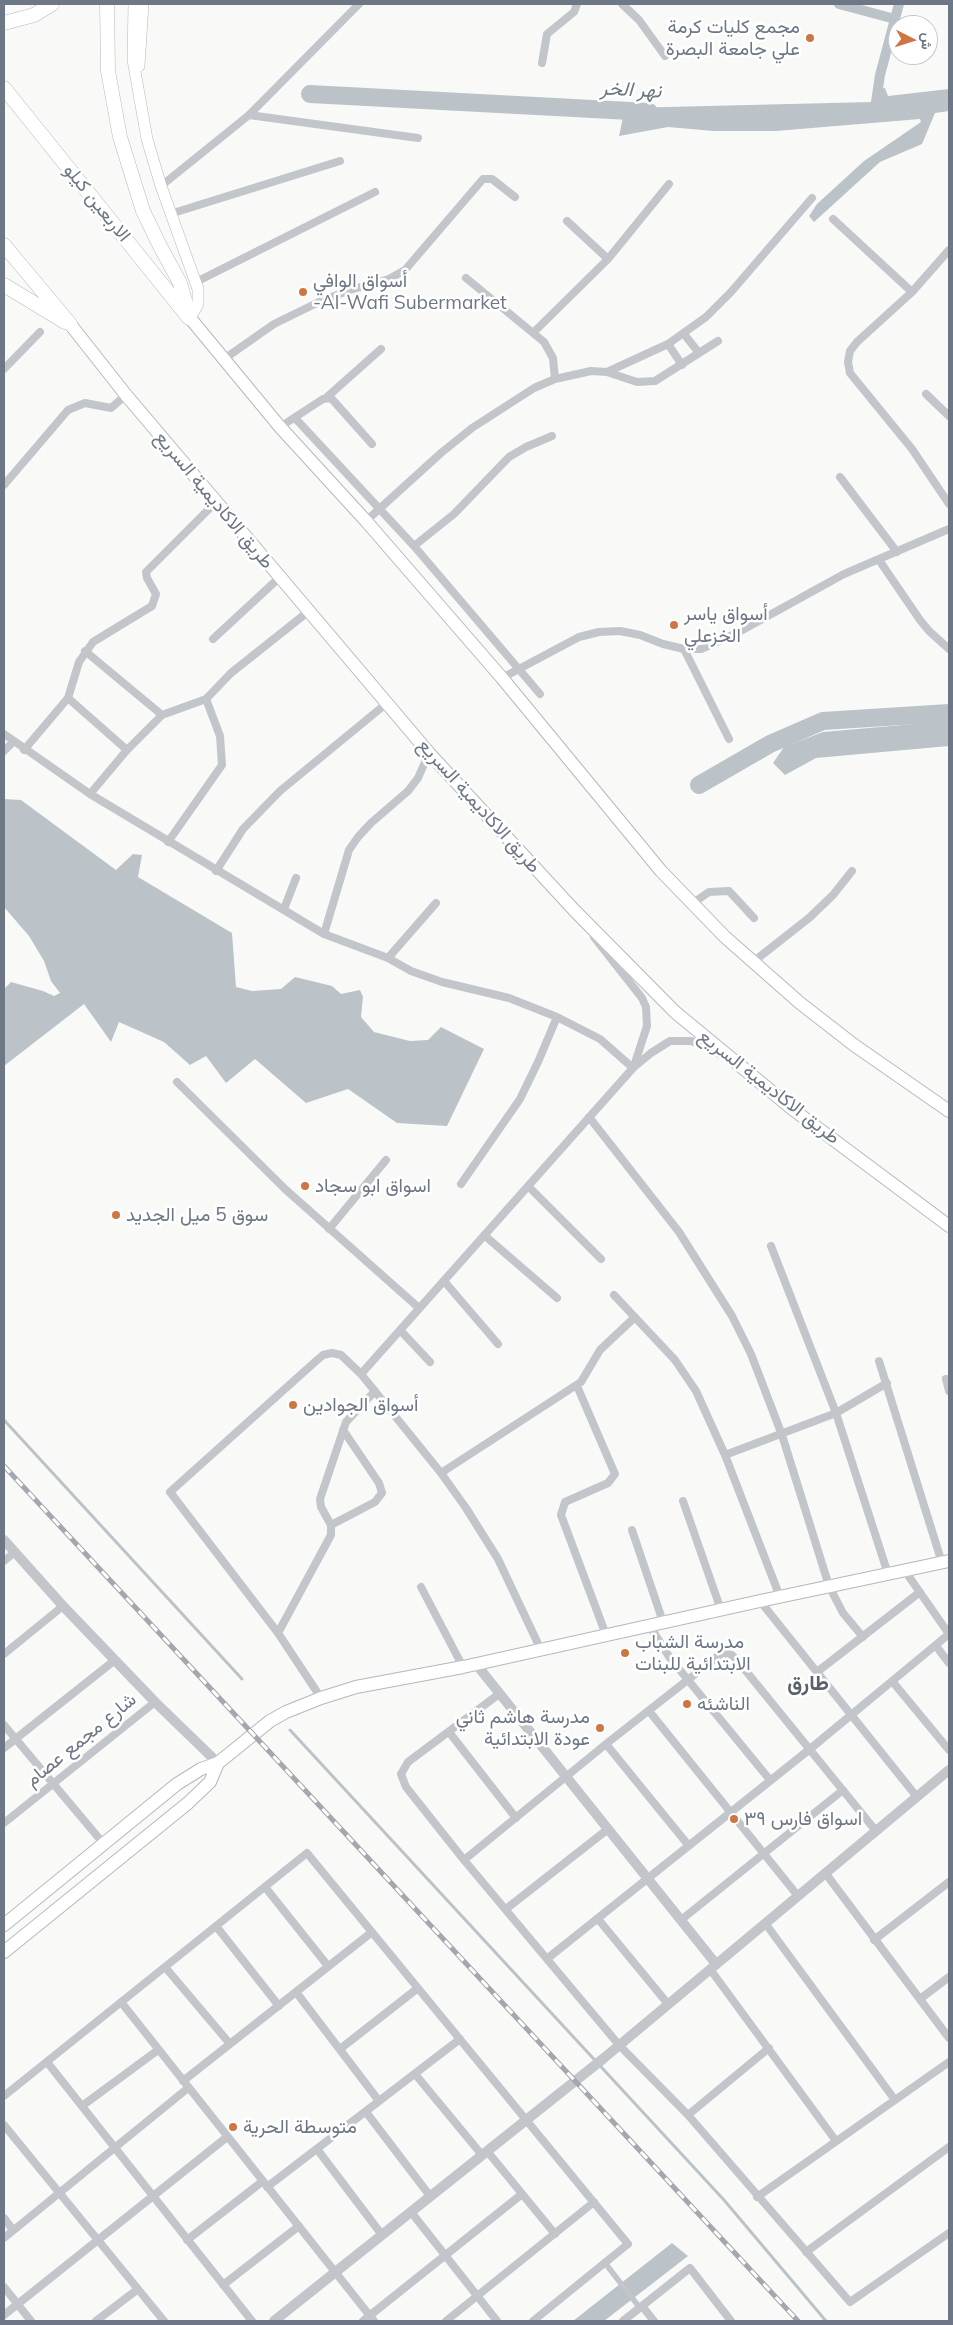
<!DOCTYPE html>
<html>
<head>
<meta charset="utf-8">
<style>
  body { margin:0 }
  #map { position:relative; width:953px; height:2325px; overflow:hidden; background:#f9faf8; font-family:Mulish,Vazirmatn,sans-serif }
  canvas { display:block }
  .frame { position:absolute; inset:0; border:5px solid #6d7785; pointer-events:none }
  .north { position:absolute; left:888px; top:15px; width:50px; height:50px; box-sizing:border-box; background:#fff; border:1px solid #c5c9ce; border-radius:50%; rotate:95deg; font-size:14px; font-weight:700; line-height:20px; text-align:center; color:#6d7785 }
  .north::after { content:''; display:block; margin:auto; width:18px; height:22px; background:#ce7643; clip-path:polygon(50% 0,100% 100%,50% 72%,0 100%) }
</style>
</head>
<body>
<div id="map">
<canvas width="953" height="2325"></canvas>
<div class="frame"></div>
<div class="north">ش</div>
</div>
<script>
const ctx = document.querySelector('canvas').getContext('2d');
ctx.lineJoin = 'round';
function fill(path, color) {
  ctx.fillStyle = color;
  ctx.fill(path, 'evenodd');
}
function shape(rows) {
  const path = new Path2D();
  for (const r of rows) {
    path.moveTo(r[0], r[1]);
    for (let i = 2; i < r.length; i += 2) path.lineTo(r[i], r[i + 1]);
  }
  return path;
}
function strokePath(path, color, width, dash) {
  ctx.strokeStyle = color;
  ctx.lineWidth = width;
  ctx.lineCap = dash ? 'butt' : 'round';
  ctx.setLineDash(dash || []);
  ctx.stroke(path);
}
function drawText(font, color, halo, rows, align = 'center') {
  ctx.font = font + ' Mulish,Vazirmatn,sans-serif';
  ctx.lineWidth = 5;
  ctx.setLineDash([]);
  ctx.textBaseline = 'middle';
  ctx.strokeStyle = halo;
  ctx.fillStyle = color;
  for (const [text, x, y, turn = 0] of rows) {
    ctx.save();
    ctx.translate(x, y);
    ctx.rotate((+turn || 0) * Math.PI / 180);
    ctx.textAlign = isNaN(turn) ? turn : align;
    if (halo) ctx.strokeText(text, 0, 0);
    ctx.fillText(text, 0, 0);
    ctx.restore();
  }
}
fill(shape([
  [885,88,888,96,949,89,949,111,935,113,922,144,880,162,814,222,809,216,817,204,864,161,921,122,920,119,776,131,713,131,668,127,619,136,625,108,872,102,874,90],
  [949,721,949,746,816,758,785,775,773,763,784,747,823,732],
  [4,799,21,800,116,870,133,854,142,855,138,877,232,933,236,987,252,991,281,989,295,977,332,986,341,994,360,990,363,997,361,1017,374,1032,410,1041,428,1040,441,1027,484,1049,447,1126,397,1123,348,1089,306,1103,255,1059,226,1083,206,1056,190,1065,164,1042,119,1022,111,1042,84,1004,4,1066,4,989,11,982,43,991,54,996,60,993,51,981,44,961,29,936,4,907],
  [672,2243,688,2256,604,2321,573,2321]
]), '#bbc3c8');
strokePath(shape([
  [4,1420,242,1679],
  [290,1730,724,2200,826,2321]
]), '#bbc3c8', 3);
strokePath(shape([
  [839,4,895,19],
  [876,102,880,75,899,4]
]), '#bbc3c8', 10);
strokePath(shape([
  [310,94,649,112],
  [699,785,770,744,823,721,949,713]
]), '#bbc3c8', 18);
const secondary = shape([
  [134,4,133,60,147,139,161,186,198,289,198,304,190,318],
  [139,66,143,4]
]);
const primary = shape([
  [4,1925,177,1784,201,1769,218,1763,270,1721,286,1712,321,1698,356,1687,463,1667,760,1601,949,1561],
  [4,1952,188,1803,210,1782,218,1763]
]);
const trunk = shape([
  [190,318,280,427,366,521,502,678,661,871,725,937,800,1003,854,1045,949,1111],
  [70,324,126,395,429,753,574,910,675,1012,795,1111,949,1226]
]);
const motorway = shape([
  [107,4,108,71,120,137,143,211,161,248,180,283,190,318],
  [4,23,34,15,52,4],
  [4,88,189,318],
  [4,245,70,324],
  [4,285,65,322]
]);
strokePath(secondary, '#b5b8bd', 12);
strokePath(primary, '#b4b7bb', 14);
strokePath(trunk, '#b6b8bc', 14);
strokePath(motorway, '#b6b8bc', 15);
strokePath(shape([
  [605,2263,640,2308]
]), '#c2c5c9', 5.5);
strokePath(shape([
  [622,4,639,20,665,56],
  [542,63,547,34,574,12,577,4],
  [249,115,418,138],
  [161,186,249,115,359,4],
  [170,214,340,161],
  [833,219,912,292],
  [567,221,608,259],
  [949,250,912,292,857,342,850,351,848,362,850,373,912,449,949,504],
  [466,278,544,342,553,358,555,379],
  [196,282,375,192],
  [533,333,608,259,669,184],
  [684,334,699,353],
  [668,344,682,365],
  [224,359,274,324,321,301,350,290,389,279,405,270,483,179,492,179,515,197],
  [4,369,40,332],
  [607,372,668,344,706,317,731,292,812,198],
  [926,394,949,416],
  [327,397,381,349],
  [295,418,414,546,540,694],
  [280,427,323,399,331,398,372,444],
  [840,477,897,552],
  [4,485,68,410,85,403,111,408,126,395],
  [366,521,441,453,472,428,534,388,555,379,591,371,607,372,637,382,655,381,718,341],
  [414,546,454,514,509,457,526,447,552,436],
  [879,560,920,620,929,631,949,649],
  [213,639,280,577],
  [684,649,729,739],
  [85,651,162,715],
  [502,678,579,637,599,632,620,631,640,635,663,644,684,649,701,649,737,633,844,574,949,529],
  [68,698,127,750],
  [4,734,90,794,324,934,388,958,411,971,442,982,509,998,557,1017,600,1039,633,1068],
  [24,750,68,698,79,662,93,642,152,606,156,594,147,578,146,572,216,502],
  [4,751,13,742],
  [90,794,127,750,162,715,206,699,231,673,309,611],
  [168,842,222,765,220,736,206,699],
  [216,871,243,829,280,791,387,703],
  [693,903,709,892,729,891,754,918],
  [284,909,296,878],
  [324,934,349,850,358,837,371,823,408,791,418,778,429,753],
  [594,937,642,998,646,1007,647,1026,634,1066],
  [388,958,436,903],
  [753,962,809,918,833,895,852,871],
  [177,1082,285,1189,419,1308],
  [589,1117,679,1232,732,1316,751,1354,782,1435,829,1586,843,1613,863,1637],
  [461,1184,520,1099,538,1062,557,1017],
  [528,1186,601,1259],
  [329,1229,386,1160],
  [484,1235,557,1298],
  [771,1246,836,1413,888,1574],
  [444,1281,498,1344],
  [614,1295,675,1360,696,1391,725,1455,780,1597],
  [400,1330,430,1362],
  [879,1361,942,1563],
  [361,1374,633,1068,651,1053,670,1041,691,1041,703,1045,719,1054],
  [946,1379,949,1391],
  [577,1386,615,1474,608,1483,565,1502,561,1515,606,1635],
  [725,1455,836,1413,887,1383],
  [441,1473,581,1382,600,1350,635,1317],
  [683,1501,721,1610],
  [331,1525,375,1502,382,1493,379,1483,343,1430],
  [632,1530,663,1622],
  [4,1561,15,1552],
  [905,1571,949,1634],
  [421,1587,463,1667],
  [760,1601,917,1797],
  [649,1625,670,1658,770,1780],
  [278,1633,331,1535,331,1525,321,1507,320,1499,346,1422,375,1391],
  [936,1646,949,1663],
  [4,1654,63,1606],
  [817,1672,920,1592],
  [892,1681,949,1750],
  [499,1694,408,1762,401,1774,406,1787,464,1860,619,2045,688,2115,850,2302,949,2233],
  [321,1698,278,1633,170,1492,316,1361,323,1355,332,1353,341,1355,361,1374,441,1473,466,1508,498,1559,541,1650],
  [649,1711,798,1896],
  [4,1725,103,1843],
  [449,1732,516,1818],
  [606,1744,689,1846],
  [4,1748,115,1660],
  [4,1823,155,1702],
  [464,1860,606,1744,722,1653,732,1655,737,1660,876,1831],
  [826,1874,949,2038],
  [265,1887,328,1966],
  [506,1909,608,1829],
  [598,1919,668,2004],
  [681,1920,843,1790],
  [765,1923,895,2100],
  [216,1926,279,2006],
  [874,1940,949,1882],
  [548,1958,810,1749,949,1634],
  [165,1967,230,2044],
  [710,1969,836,2141],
  [296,1992,379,2101],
  [920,1999,949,1977],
  [121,2002,374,2321],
  [340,2049,418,1988],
  [47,2062,252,2321],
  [415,2074,482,2155],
  [183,2081,372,1932],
  [4,2096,307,1853,628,2244,533,2321],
  [82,2106,158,2050],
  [366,2112,430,2196],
  [688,2115,769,2048],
  [4,2125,164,2321],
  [317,2149,382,2235],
  [487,2151,555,2234],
  [267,2187,460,2039],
  [757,2197,949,2062],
  [411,2212,497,2321],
  [4,2218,13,2230],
  [4,2238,188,2088],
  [187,2240,263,2181],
  [806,2252,949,2147],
  [223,2285,299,2226],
  [4,2287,31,2321],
  [642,2306,654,2321],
  [4,2315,227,2137],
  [96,2321,138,2289],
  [363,2321,522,2194],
  [446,2321,594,2202],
  [623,2321,690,2268,731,2321]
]), '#c2c5c9', 8);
strokePath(shape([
  [4,1540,63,1606,155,1702,218,1763],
  [476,1664,716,1964],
  [274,2321,604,2058,949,1770]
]), '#c2c5c9', 10);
strokePath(secondary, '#fff', 11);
strokePath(primary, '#fff', 12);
strokePath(trunk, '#fff', 12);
strokePath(motorway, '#fff', 14);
const rail = shape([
  [4,1466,798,2321]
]);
strokePath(rail, '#a4a8ae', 5);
strokePath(rail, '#fff', 3, [9]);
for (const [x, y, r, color] of [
  [810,38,5,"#ce7643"],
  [303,292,5,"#ce7643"],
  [674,625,5,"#ce7643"],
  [305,1186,5,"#ce7643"],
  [116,1215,5,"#ce7643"],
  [293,1405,5,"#ce7643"],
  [625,1653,5,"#ce7643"],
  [687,1704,5,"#ce7643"],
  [600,1728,5,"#ce7643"],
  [734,1819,5,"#ce7643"],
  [233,2127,5,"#ce7643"]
]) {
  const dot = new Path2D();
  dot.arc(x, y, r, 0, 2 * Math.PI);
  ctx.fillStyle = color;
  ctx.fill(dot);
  strokePath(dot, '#fff', 2);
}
drawText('19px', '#6d7785', '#fff', [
  ["مجمع كليات كرمة",800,27,"right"],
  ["علي جامعة البصرة",800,49,"right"],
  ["أسواق الوافي",313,281],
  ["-Al-Wafi Subermarket",313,303],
  ["أسواق ياسر",684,614],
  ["الخزعلي",684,636],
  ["اسواق ابو سجاد",315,1186],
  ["سوق 5 ميل الجديد",126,1215],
  ["أسواق الجوادين",303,1405],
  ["مدرسة الشباب",635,1642],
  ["الابتدائية للبنات",635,1664],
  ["الناشئه",697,1704],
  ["مدرسة هاشم ثاني",590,1717,"right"],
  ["عودة الابتدائية",590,1739,"right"],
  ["اسواق فارس ٣٩",744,1819],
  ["متوسطة الحرية",243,2127]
], 'left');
drawText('19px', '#6d7785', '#fff', [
  ["الاربعين كيلو",97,203,51],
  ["طريق الاكاديمية السريع",214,500,50],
  ["طريق الاكاديمية السريع",479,806,48],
  ["طريق الاكاديمية السريع",769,1087,38],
  ["شارع مجمع عصام",81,1740,-39]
]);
drawText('italic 20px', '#68777f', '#fff', [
  ["نهر الخر",631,90,3]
]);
drawText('bold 21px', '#5a616b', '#fff', [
  ["طارق",808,1684]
]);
</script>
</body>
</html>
